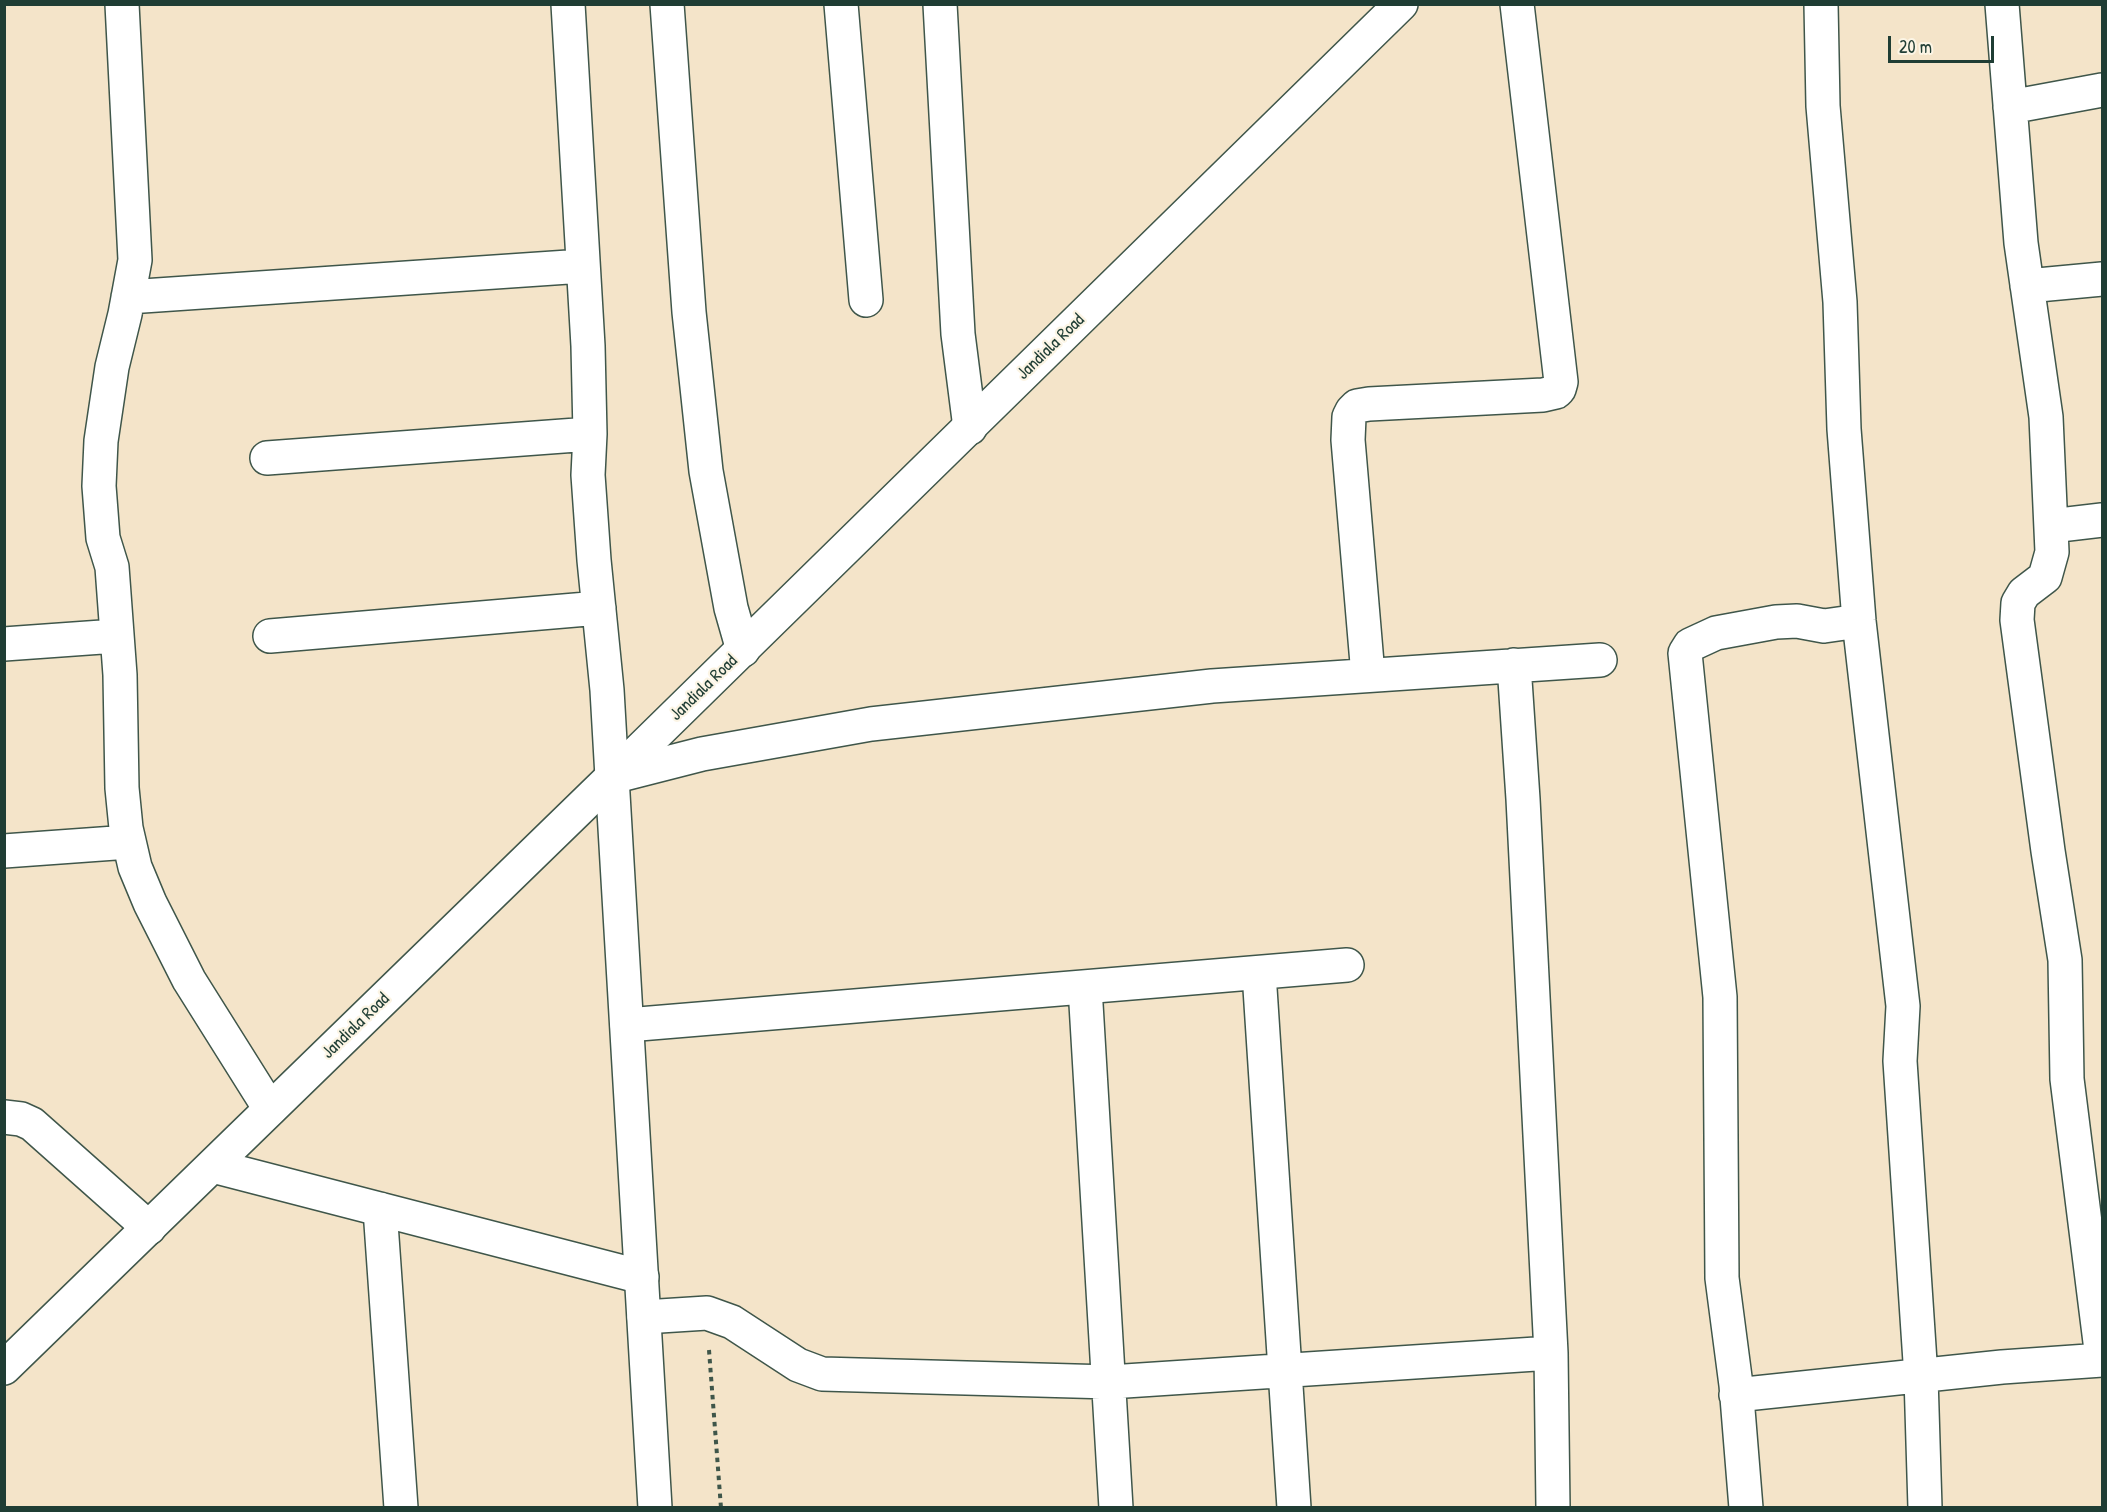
<!DOCTYPE html>
<html>
<head>
<meta charset="utf-8">
<style>
  body { margin:0 }
  #map { position:relative; width:2107px; height:1512px; overflow:hidden; background:#f4e4c9; font-family:"Patrick Hand",sans-serif }
  canvas { display:block }
  .frame { position:absolute; inset:0; border:6px solid #1f3d34; pointer-events:none }
  .scale { position:absolute; left:1888px; top:36px; width:106px; height:27px; box-sizing:border-box; border:3px solid #1f3d34; border-top:0; padding-left:8px; font-size:18px; line-height:21px; white-space:nowrap; color:#1f3d34; -webkit-text-stroke:4px #fcf5e5; paint-order:stroke }
</style>
</head>
<body>
<div id="map">
<canvas width="2107" height="1512"></canvas>
<div class="frame"></div>
<div class="scale">20 m</div>
</div>
<script>
const ctx = document.querySelector('canvas').getContext('2d');
ctx.lineJoin = 'round';
function shape(rows) {
  const path = new Path2D();
  for (const r of rows) {
    path.moveTo(r[0], r[1]);
    for (let i = 2; i < r.length; i += 2) path.lineTo(r[i], r[i + 1]);
  }
  return path;
}
function strokePath(path, color, width, dash) {
  ctx.strokeStyle = color;
  ctx.lineWidth = width;
  ctx.lineCap = dash ? 'butt' : 'round';
  ctx.setLineDash(dash || []);
  ctx.stroke(path);
}
function drawText(font, color, halo, rows, align = 'center') {
  ctx.font = font + ' "Patrick Hand",sans-serif';
  ctx.lineWidth = 4.5;
  ctx.setLineDash([]);
  ctx.textBaseline = 'middle';
  ctx.strokeStyle = halo;
  ctx.fillStyle = color;
  for (const [text, x, y, turn = 0] of rows) {
    ctx.save();
    ctx.translate(x, y);
    ctx.rotate((+turn || 0) * Math.PI / 180);
    ctx.textAlign = isNaN(turn) ? turn : align;
    if (halo) ctx.strokeText(text, 0, 0);
    ctx.fillText(text, 0, 0);
    ctx.restore();
  }
}
const minor = shape([
  [122,4,135,260,125,314,112,367,101,441,99,486,103,538,112,567,120,675,122,788,126,828,135,867,150,903,189,980,270,1109],
  [568,4,588,346,590,434,588,475,594,560,607,690,612,777,702,754,871,724,1212,686,1600,660],
  [667,4,689,312,706,471,731,608,743,650],
  [841,4,866,300],
  [940,4,958,334,970,428],
  [1821,4,1823,106,1840,302,1844,429,1859,621,1903,1006,1900,1061,1921,1377,1925,1508],
  [2002,4,2021,243,2046,417,2052,552,2045,577,2024,593,2018,603,2017,620,2048,851,2065,960,2067,1079,2102,1358],
  [2010,107,2102,90],
  [2027,286,2102,279],
  [128,297,583,266],
  [267,458,590,434],
  [2051,526,2102,520],
  [270,636,599,608],
  [4,644,116,636],
  [1514,665,1523,799,1551,1353,1553,1508],
  [1368,675,1348,440,1349,417,1352,411,1357,406,1369,404,1543,395,1556,392,1559,389,1561,382,1517,4],
  [4,851,129,842],
  [1259,973,1294,1508],
  [1085,987,1116,1508],
  [627,1025,1347,965],
  [4,1117,21,1119,32,1124,149,1228],
  [213,1166,642,1277],
  [380,1209,401,1508],
  [644,1317,707,1313,732,1322,798,1365,822,1374,1110,1382,1551,1353],
  [1736,1395,2002,1367,2102,1360],
  [1746,1508,1736,1385,1722,1278,1720,997,1685,653,1690,645,1716,633,1776,622,1797,621,1824,626,1859,621]
]);
const tertiary = shape([
  [4,1368,612,777]
]);
const secondary = shape([
  [655,1508,612,777,1401,4]
]);
strokePath(minor, '#3f564a', 36);
strokePath(tertiary, '#3f564a', 36);
strokePath(secondary, '#3f564a', 36);
strokePath(shape([
  [709,1350,721,1508]
]), '#3f564a', 4, [4.5, 4.5]);
strokePath(minor, '#fff', 33);
strokePath(tertiary, '#fff', 33);
strokePath(secondary, '#fff', 33);
drawText('18px', '#1f3d34', '#fcf5e5', [
  ["Jandiala Road",1051,347,-44],
  ["Jandiala Road",704,688,-44],
  ["Jandiala Road",356,1026,-44]
]);
</script>
</body>
</html>
